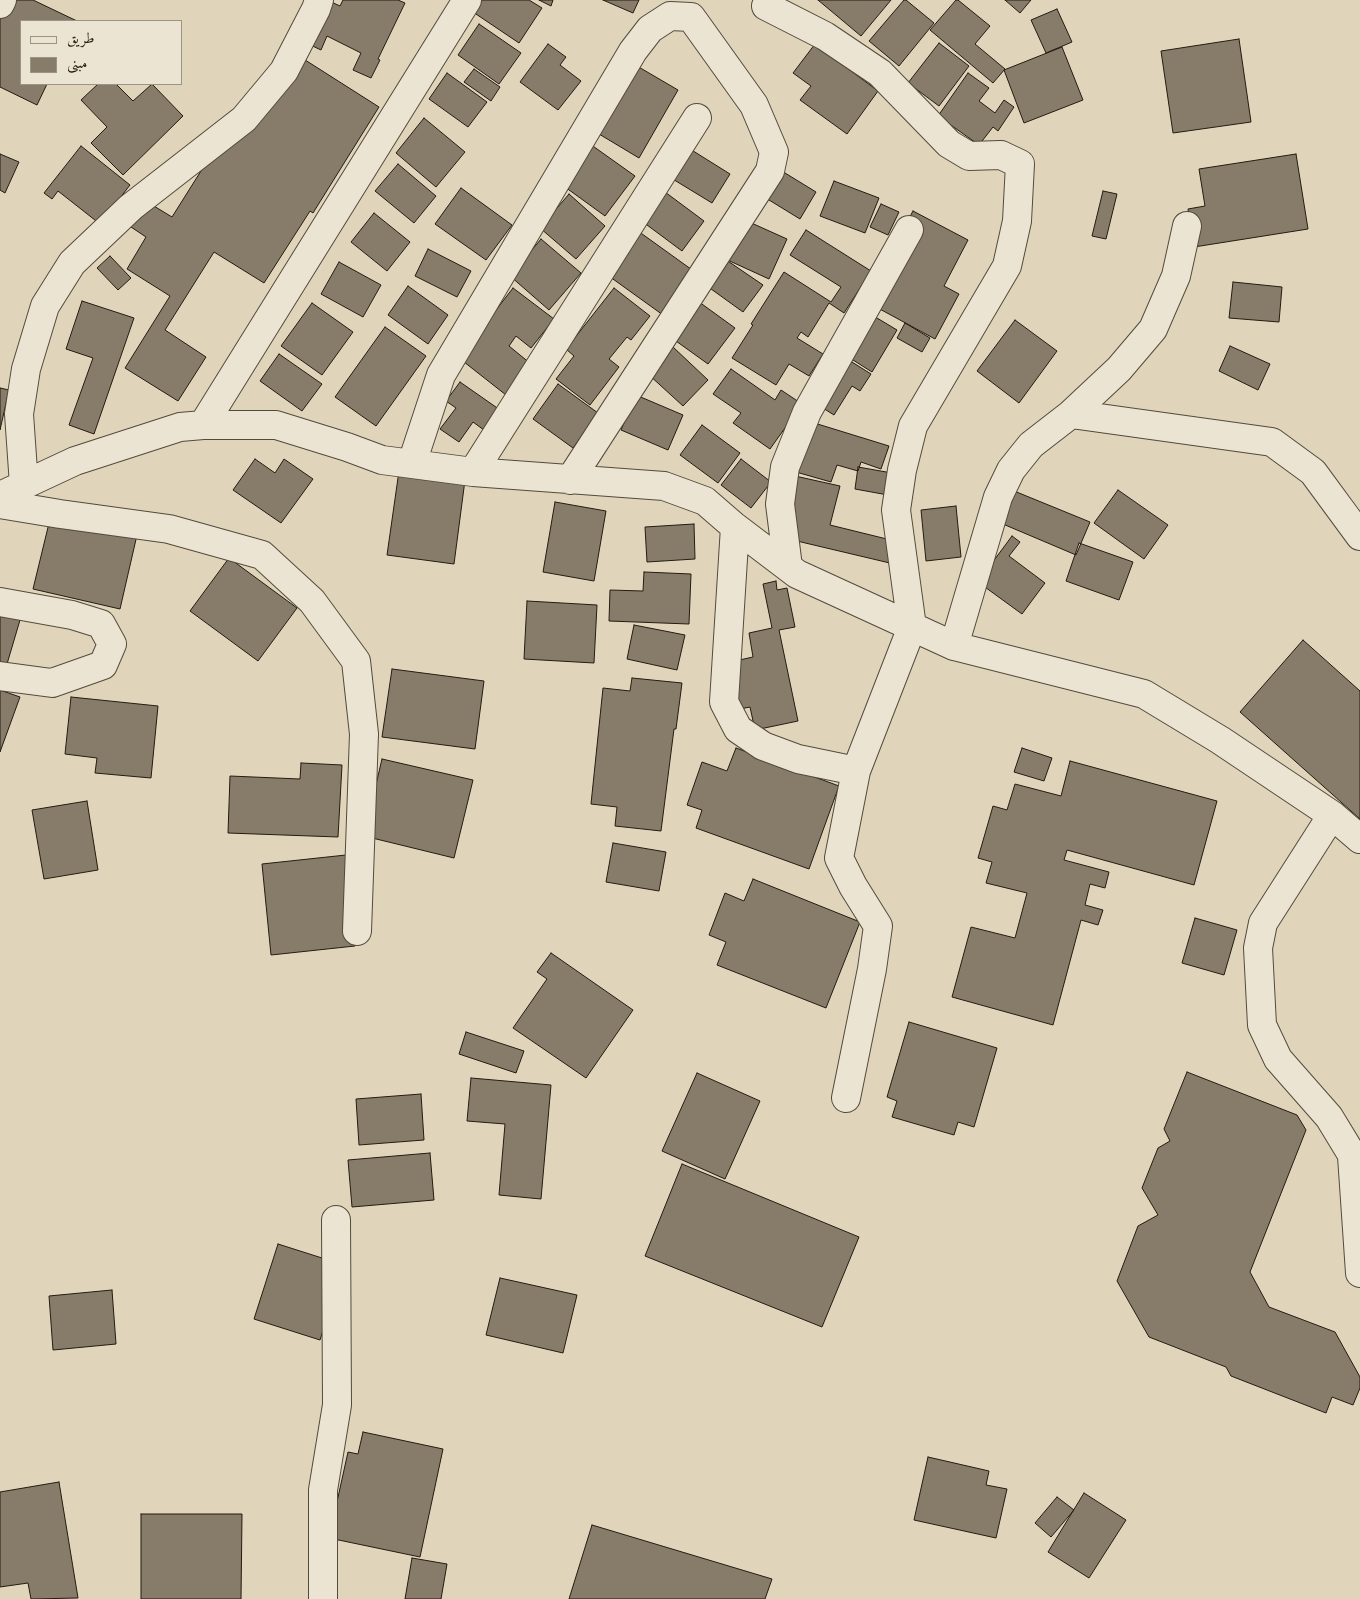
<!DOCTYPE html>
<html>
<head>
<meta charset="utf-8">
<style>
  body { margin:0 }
  #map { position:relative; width:1360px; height:1599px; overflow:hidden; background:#e0d5ba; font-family:"Sorts Mill Goudy",Amiri,serif }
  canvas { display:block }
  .legend { position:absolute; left:20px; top:20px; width:162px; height:65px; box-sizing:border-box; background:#ebe4d2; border:1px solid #9b9485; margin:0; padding:6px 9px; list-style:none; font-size:15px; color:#241b12 }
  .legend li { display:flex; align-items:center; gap:10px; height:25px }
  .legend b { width:25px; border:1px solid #9b9485 }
</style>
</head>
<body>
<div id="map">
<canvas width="1360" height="1599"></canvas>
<ul class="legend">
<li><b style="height:6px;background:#ebe4d2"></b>طريق</li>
<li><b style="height:14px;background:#867c69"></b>مبنى</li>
</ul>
</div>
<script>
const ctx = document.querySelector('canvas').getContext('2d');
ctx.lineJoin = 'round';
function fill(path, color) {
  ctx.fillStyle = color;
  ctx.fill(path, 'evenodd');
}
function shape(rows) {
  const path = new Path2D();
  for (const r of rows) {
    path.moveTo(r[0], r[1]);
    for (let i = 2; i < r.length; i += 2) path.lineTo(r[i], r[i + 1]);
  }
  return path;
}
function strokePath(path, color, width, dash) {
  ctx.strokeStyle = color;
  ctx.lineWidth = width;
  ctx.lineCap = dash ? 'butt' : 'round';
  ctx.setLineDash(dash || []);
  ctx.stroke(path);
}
const building = shape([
  [0,0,33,0,77,21,21,21,21,84,47,84,37,105,0,87,0,0],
  [327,0,340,6,343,0,398,0,405,3,378,59,380,60,371,78,353,70,361,53,327,36,321,50,300,40,327,0],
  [477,0,529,0,542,8,519,43,470,10,477,0],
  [539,0,553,0,551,6,539,0],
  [603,0,639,0,633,13,603,0],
  [818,0,891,0,861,36,818,0],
  [904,0,906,0,934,23,899,66,869,41,904,0],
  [956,0,958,0,990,26,975,44,1005,69,993,83,930,30,956,0],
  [1005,0,1031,0,1020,13,1005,0],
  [1057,9,1072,42,1046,53,1031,20,1057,9],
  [479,24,521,53,499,84,458,55,479,24],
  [1239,39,1251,122,1173,133,1161,51,1239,39],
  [939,43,969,66,939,106,908,83,939,43],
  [548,44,566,57,560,65,581,81,558,110,520,82,548,44],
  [815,44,878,91,847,134,800,100,811,86,793,73,815,44],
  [1062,47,1083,100,1024,123,1004,70,1062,47],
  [302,58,379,107,313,213,310,211,264,283,214,252,165,330,206,357,178,401,125,368,170,296,127,269,146,237,128,225,144,200,172,217,252,90,302,58],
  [625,59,678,90,639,158,599,134,625,59],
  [474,69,500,87,491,101,464,82,474,69],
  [447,73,487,102,468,127,429,99,447,73],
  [968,73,989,88,979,101,995,113,1004,100,1014,107,998,131,993,127,979,145,938,116,968,73],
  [98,84,116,84,133,101,152,84,183,116,123,175,91,143,107,127,81,100,98,84],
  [424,118,465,152,436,187,396,153,424,118],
  [583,139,635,176,605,216,554,179,583,139],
  [81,146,130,185,100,224,58,191,52,199,44,193,81,146],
  [690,149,730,174,712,203,671,178,690,149],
  [0,154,19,162,5,193,0,190,0,154],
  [1296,154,1308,229,1194,247,1188,209,1205,206,1199,169,1296,154],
  [398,164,436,196,414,223,375,191,398,164],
  [772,165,816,192,800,219,756,192,772,165],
  [834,181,879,198,865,233,820,216,834,181],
  [461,188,512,225,486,260,435,224,461,188],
  [1103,191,1117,194,1106,239,1092,236,1103,191],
  [665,192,704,221,682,251,643,222,665,192],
  [569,194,605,226,576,259,540,228,569,194],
  [881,204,899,212,888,235,870,227,881,204],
  [913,211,968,240,944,286,959,294,935,339,865,301,913,211],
  [374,213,410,242,387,271,351,242,374,213],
  [738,217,787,239,769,279,721,257,738,217],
  [806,230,871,271,844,313,829,303,808,337,801,332,797,338,823,354,809,376,789,364,776,385,732,358,753,325,751,324,784,272,831,302,841,287,790,255,806,230],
  [638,231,695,272,663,315,606,274,638,231],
  [541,239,581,273,549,310,510,276,541,239],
  [428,249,471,271,457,297,415,276,428,249],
  [719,255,763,285,743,312,700,281,719,255],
  [110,256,131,278,118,290,97,268,110,256],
  [339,262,381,285,363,317,321,294,339,262],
  [1233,282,1282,287,1279,322,1229,318,1233,282],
  [408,286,448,315,428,344,388,315,408,286],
  [513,288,554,319,531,348,516,336,509,346,531,364,506,395,459,358,513,288],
  [614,288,650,316,631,340,627,337,609,359,619,367,590,405,556,379,574,356,566,349,614,288],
  [695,299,735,328,708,364,669,336,695,299],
  [82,301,134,318,94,434,69,425,93,358,66,349,82,301],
  [312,303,353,332,322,375,281,346,312,303],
  [867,312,897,330,872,372,842,353,867,312],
  [1015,320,1057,351,1019,403,977,371,1015,320],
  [905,323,930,338,922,352,897,338,905,323],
  [385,327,426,356,376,426,335,397,385,327],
  [1230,346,1270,364,1258,390,1219,371,1230,346],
  [673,347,708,380,683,406,648,374,673,347],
  [836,352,871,374,860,391,852,386,834,415,807,398,836,352],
  [279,354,322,384,302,411,260,381,279,354],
  [731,369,775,400,781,390,802,404,770,449,733,423,741,413,713,394,731,369],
  [460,382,503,412,488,433,473,422,459,442,440,429,456,408,446,401,460,382],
  [558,384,598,413,573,448,533,419,558,384],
  [0,388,9,390,0,430,0,388],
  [636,395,683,415,668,450,621,430,636,395],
  [811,422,889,446,881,469,861,462,858,471,837,465,831,482,796,472,811,422],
  [702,425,740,453,718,483,680,455,702,425],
  [255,459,275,473,284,459,313,479,281,523,233,490,255,459],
  [741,459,771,482,751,508,721,485,741,459],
  [858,467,892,473,888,495,855,489,858,467],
  [399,471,465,480,454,564,387,555,399,471],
  [795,476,840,486,830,525,899,542,894,564,780,537,795,476],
  [997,484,1090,522,1076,555,984,516,997,484],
  [1118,490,1168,525,1144,559,1094,523,1118,490],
  [555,502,606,511,594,581,543,572,555,502],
  [956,506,961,557,926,561,921,510,956,506],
  [51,515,137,535,120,609,33,589,51,515],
  [694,524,695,559,647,562,645,527,694,524],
  [1012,536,1020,542,1009,556,1045,583,1022,614,978,582,1012,536],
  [1079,543,1133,562,1119,600,1066,581,1079,543],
  [229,558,297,608,258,661,190,611,229,558],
  [644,572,691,574,689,624,609,621,610,590,643,591,644,572],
  [776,581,777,590,787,588,795,627,779,630,798,721,755,730,750,707,735,710,726,663,753,657,749,633,772,628,763,584,776,581],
  [527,601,597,605,594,663,524,659,527,601],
  [0,614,20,620,7,664,0,663,0,614],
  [634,625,685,635,677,670,627,659,634,625],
  [1303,640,1360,691,1360,819,1240,712,1303,640],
  [392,669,484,681,475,749,382,737,392,669],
  [632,678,682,683,676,729,674,729,661,831,615,826,617,807,591,804,603,688,630,691,632,678],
  [0,690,20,697,0,752,0,690],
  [71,697,158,706,151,778,95,773,97,758,65,754,71,697],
  [736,748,839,786,809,869,696,828,702,810,687,805,702,762,727,771,736,748],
  [1022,748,1052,758,1044,781,1014,772,1022,748],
  [382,759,473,780,454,858,364,836,382,759],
  [1070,761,1217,801,1194,885,1067,850,1064,860,1109,872,1105,888,1090,884,1085,905,1103,910,1098,925,1081,920,1053,1025,952,997,971,927,1015,938,1027,893,986,883,992,862,978,858,993,806,1007,810,1015,784,1061,796,1070,761],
  [301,763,342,765,338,837,228,833,230,776,300,779,301,763],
  [87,801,98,870,44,879,32,810,87,801],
  [613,843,666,852,659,891,606,882,613,843],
  [346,855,355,946,271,955,262,864,346,855],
  [753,879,860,922,826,1008,717,965,726,942,709,935,725,893,744,901,753,879],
  [1195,918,1237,930,1224,975,1182,963,1195,918],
  [551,953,633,1010,586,1078,513,1028,547,979,537,972,551,953],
  [909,1022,997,1048,974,1127,958,1122,954,1135,892,1117,897,1101,887,1097,909,1022],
  [466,1032,524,1051,516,1073,459,1054,466,1032],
  [1187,1072,1297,1115,1306,1130,1250,1272,1269,1307,1335,1332,1360,1377,1360,1388,1353,1405,1332,1397,1326,1413,1231,1376,1226,1367,1149,1337,1117,1281,1138,1226,1158,1215,1142,1188,1158,1148,1170,1141,1164,1129,1187,1072],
  [697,1073,760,1101,725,1179,662,1151,697,1073],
  [471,1078,551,1085,541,1199,499,1195,505,1124,467,1121,471,1078],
  [421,1094,424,1140,359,1145,356,1099,421,1094],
  [430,1153,434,1200,352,1207,348,1160,430,1153],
  [682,1164,859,1237,822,1327,645,1256,682,1164],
  [278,1244,344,1265,320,1340,254,1319,278,1244],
  [500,1278,577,1295,563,1353,486,1335,500,1278],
  [112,1290,116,1344,53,1350,49,1296,112,1290],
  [363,1432,443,1449,420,1557,329,1538,348,1452,358,1454,363,1432],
  [928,1457,989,1471,986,1485,1007,1489,996,1538,914,1520,928,1457],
  [59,1482,78,1598,31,1599,28,1583,0,1587,0,1492,59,1482],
  [1084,1493,1126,1520,1089,1578,1048,1552,1084,1493],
  [1057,1497,1074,1510,1051,1537,1035,1523,1057,1497],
  [141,1514,242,1514,241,1599,141,1599,141,1514],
  [592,1525,772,1579,765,1599,569,1599,592,1525],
  [412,1558,447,1564,441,1599,405,1599,412,1558]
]);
fill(building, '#867c69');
strokePath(building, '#241b12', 1);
const street = shape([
  [0,4,2,0],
  [766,6,825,36,880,73,949,144,969,156,1001,155,1020,164,1017,221,1007,266,913,426,902,470,896,510,912,627,856,771,839,858,853,886,878,926,872,969,846,1098],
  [1071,414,1272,442,1313,472,1360,536],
  [203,425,467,0],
  [412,463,441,375,633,51,650,29,670,16,691,17,754,105,774,152,770,171,570,480],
  [473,472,697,118],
  [24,485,19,414,26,369,45,306,72,263,131,207,244,119,284,71,316,9,319,0],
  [0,496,75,461,180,427,203,425,276,425,347,447,382,460,473,472,664,486,705,501,735,527,797,574,954,646,1144,694,1220,740,1332,815,1360,839],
  [0,504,60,514,169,529,262,555,312,601,356,661,364,734,357,931],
  [735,527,724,702,738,729,763,746,798,759,856,771],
  [788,567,780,504,785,467,807,412,909,230],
  [0,602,72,615,101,624,112,644,103,665,52,683,0,676],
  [954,646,998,497,1011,470,1031,445,1071,414,1119,369,1153,329,1176,276,1187,226],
  [1332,815,1263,923,1258,948,1262,1025,1278,1059,1329,1117,1360,1168],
  [1352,1156,1360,1273],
  [323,1599,323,1490,337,1405,336,1220]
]);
strokePath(street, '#534a3c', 30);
strokePath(street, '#ebe4d2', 28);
</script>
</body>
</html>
